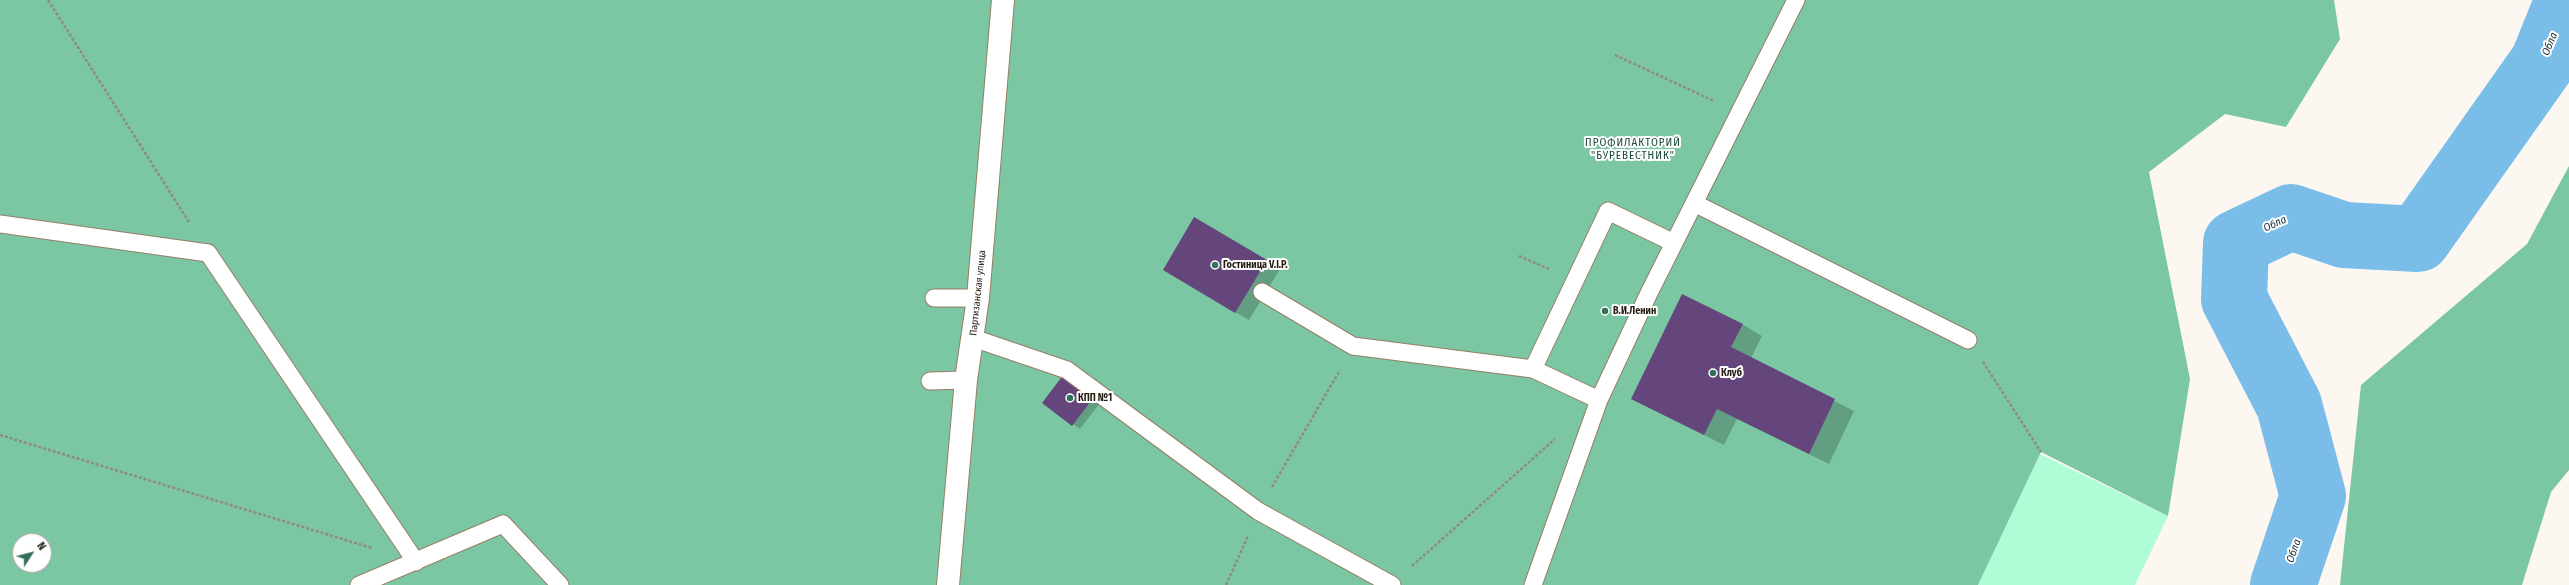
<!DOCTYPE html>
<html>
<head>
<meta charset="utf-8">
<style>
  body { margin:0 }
  #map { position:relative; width:2569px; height:585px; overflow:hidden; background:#fcf7f1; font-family:"Fira Sans Condensed",sans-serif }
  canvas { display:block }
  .north { position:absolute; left:12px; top:533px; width:40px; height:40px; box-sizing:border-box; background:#fff; border:1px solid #a8a4a0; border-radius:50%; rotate:54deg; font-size:11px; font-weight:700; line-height:16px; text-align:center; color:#251c12 }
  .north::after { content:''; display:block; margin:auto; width:14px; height:18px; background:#367059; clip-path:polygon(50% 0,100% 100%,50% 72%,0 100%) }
</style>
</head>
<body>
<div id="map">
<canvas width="2569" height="585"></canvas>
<div class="north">N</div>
</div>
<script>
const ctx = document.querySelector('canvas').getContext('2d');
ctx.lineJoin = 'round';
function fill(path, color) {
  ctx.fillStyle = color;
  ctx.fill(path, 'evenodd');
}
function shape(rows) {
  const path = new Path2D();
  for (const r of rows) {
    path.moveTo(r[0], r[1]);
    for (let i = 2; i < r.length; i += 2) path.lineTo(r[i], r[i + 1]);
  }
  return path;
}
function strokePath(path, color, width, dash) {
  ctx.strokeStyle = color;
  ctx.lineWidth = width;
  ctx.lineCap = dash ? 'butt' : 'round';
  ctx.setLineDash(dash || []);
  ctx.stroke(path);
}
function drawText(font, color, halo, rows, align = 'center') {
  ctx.font = font + ' "Fira Sans Condensed",sans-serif';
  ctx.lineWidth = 4;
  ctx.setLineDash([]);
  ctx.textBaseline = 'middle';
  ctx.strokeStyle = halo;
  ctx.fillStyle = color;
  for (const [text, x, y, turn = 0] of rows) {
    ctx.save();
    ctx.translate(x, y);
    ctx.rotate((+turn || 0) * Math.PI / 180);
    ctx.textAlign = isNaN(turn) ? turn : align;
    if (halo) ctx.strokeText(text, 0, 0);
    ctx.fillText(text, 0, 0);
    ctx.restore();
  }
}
fill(shape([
  [2040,454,2168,516,2135,585,1978,585]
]), '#b0fcd6');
fill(shape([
  [0,0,2334,0,2340,39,2286,127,2225,114,2149,172,2190,379,2168,516,2041,452,1978,585,0,585],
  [20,541,44,541,44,565,20,565],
  [2569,166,2569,470,2551,492,2522,585,2340,585,2361,385,2527,244]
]), '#7bc7a3');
fill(shape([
  [1194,218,1280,269,1249,320,1235,312],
  [1742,324,1762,336,1751,358,1854,411,1829,464,1737,419,1724,445,1632,399],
  [1104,398,1080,429,1044,403]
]), '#0003');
strokePath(shape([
  [2283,585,2313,496,2289,405,2234,299,2236,243,2291,217,2344,235,2418,239,2543,62,2568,0]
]), '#7bbde9', 66);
fill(shape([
  [1194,217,1267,260,1235,313,1163,270],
  [1682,294,1743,324,1731,347,1835,399,1809,454,1717,409,1704,435,1631,399],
  [1067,370,1097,393,1072,426,1042,403]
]), '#64467c');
const lane = shape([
  [1694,203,1968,340],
  [0,224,208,253,416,562],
  [1262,292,1353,346,1533,369,1599,400],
  [934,298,978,298],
  [973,338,1067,370,1258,511,1392,585],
  [1533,369,1608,211,1674,243],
  [930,381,966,380],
  [359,585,503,524,560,585],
  [1533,585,1599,400,1649,293,1796,0]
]);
const street = shape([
  [948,585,966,380,978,298,1003,0]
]);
strokePath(lane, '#967e65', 19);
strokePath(street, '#967e65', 24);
strokePath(shape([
  [48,0,189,222],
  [1615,55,1714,101],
  [1519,256,1549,269],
  [1983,362,2041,452],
  [0,435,372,548],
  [1272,487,1340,370],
  [1412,566,1555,439],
  [1226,585,1248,536]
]), '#918a82', 2.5, [3, 2]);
strokePath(lane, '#fff', 17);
strokePath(street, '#fff', 22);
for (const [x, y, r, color] of [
  [1215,265,4,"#367059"],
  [1605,311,4,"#367059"],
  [1713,373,4,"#367059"],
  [1070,398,4,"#367059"]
]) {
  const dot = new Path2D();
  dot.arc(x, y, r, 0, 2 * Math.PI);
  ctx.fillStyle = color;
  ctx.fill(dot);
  strokePath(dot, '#fff', 1.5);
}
drawText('bold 10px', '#251c12', '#fff', [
  ["Гостиница V.I.P.",1223,265],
  ["В.И.Ленин",1613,311],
  ["Клуб",1721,373],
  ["КПП №1",1078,398]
], 'left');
drawText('10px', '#251c12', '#fff', [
  ["Партизанская улица",978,293,-84]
]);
drawText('italic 11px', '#133143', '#fff', [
  ["Обла",2550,44,-67],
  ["Обла",2275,224,-25],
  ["Обла",2294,551,-71]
]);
ctx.letterSpacing = '1px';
drawText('11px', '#1a4938', '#fff', [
  ["ПРОФИЛАКТОРИЙ",1633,143],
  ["\"БУРЕВЕСТНИК\"",1633,156]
]);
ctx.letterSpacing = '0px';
</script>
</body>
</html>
